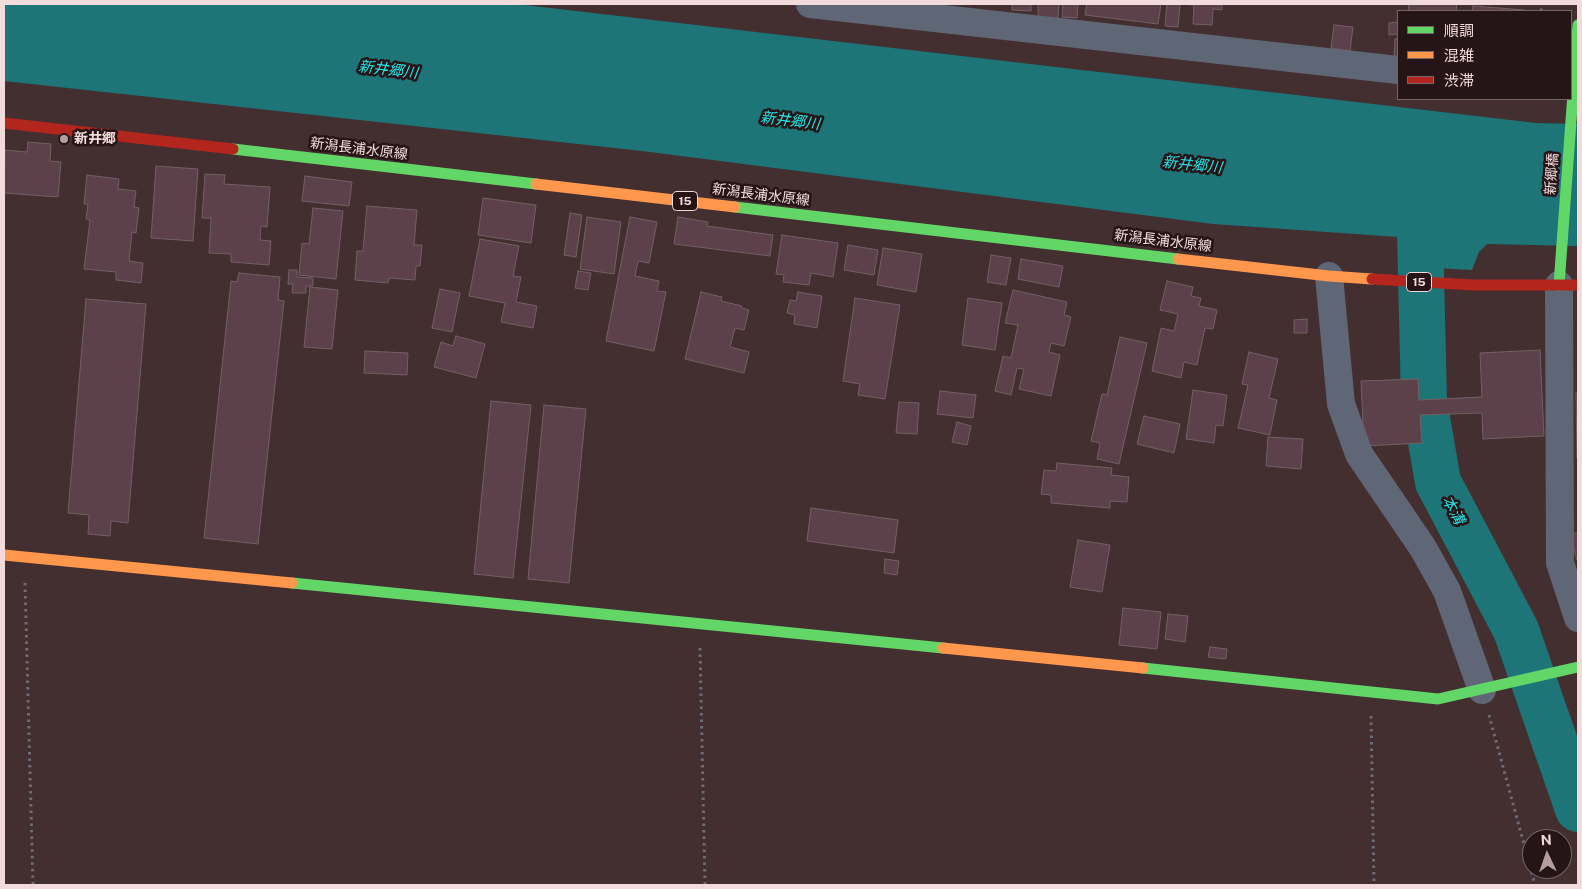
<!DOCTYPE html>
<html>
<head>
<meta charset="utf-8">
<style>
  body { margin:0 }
  #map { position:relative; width:1582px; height:889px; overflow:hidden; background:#432e30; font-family:"Public Sans","Noto Sans JP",sans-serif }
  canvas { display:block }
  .frame { position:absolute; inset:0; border:5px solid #f4dbdb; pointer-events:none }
  .legend { position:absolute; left:1397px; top:10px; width:175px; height:90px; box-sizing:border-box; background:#261516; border:1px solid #786465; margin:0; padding:6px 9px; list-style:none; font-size:15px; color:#f4dbdb }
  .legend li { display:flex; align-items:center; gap:10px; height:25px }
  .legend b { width:25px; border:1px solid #786465 }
  .north { position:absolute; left:1522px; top:829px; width:50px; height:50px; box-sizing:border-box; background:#261516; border:1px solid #786465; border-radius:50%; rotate:357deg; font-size:14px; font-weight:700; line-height:20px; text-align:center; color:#f4dbdb }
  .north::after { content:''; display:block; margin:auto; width:18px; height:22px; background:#b69e9f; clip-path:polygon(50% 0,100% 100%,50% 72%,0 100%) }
</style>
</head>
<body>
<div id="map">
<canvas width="1582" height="889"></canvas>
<div class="frame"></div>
<ul class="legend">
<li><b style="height:6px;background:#63d668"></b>順調</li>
<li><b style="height:6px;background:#ff974d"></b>混雑</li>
<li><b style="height:6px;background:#b3261e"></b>渋滞</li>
</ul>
<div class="north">N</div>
</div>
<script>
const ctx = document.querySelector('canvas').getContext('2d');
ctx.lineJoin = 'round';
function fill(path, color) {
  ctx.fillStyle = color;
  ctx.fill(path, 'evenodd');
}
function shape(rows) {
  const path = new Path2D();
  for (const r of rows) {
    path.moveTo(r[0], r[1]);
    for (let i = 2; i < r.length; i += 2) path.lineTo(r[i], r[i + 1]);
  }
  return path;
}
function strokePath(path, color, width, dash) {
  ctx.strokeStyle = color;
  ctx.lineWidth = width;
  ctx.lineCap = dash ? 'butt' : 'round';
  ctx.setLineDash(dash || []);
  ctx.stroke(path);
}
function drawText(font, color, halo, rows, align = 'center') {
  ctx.font = font + ' "Public Sans","Noto Sans JP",sans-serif';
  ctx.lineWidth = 5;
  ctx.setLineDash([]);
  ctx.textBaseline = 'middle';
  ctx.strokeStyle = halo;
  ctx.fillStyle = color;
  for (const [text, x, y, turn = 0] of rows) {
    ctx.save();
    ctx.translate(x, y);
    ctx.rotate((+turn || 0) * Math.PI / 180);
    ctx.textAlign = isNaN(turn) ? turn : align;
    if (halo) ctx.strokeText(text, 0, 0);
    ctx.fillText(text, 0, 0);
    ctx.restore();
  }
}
fill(shape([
  [4,4,516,4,1536,123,1578,124,1578,246,1487,244,1479,252,1472,270,1435,268,1434,254,1412,238,1213,224,642,151,4,81]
]), '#1d7578');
strokePath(shape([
  [1419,189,1424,401,1438,482,1516,630,1578,809]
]), '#1d7578', 46);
const building = shape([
  [1012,4,1031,4,1031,11,1012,10,1012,4],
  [1038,4,1059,4,1058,18,1038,17,1038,4],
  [1063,4,1078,4,1077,18,1062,17,1063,4],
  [1087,4,1161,4,1158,24,1085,15,1087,4],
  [1167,4,1222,4,1222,10,1213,9,1212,25,1193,24,1194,5,1180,4,1178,27,1165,26,1167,4],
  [1405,4,1457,4,1456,11,1408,11,1409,4,1405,4],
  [1473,6,1525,10,1525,11,1472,11,1473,6],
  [1398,22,1398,34,1389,35,1389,23,1398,22],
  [1334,25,1353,27,1350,51,1331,48,1334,25],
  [1395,39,1398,39,1398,59,1394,59,1395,39],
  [28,142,51,144,50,161,61,162,58,197,4,193,5,150,27,152,28,142],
  [156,166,198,169,193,241,151,238,156,166],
  [205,174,225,175,224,184,270,187,267,227,261,226,260,240,271,241,269,265,231,262,231,254,209,253,211,218,202,218,205,174],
  [87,175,119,179,118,189,136,191,134,207,139,208,136,233,132,232,129,261,143,263,141,283,116,280,116,272,84,269,90,220,86,219,88,204,84,204,87,175],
  [305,176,352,182,349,206,302,201,305,176],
  [483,198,536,205,531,243,478,235,483,198],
  [367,206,417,210,414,245,422,245,420,266,416,266,415,280,389,278,388,283,355,280,357,251,363,251,367,206],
  [313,208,343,211,336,279,299,275,302,243,309,244,313,208],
  [570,213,582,215,576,257,564,255,570,213],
  [587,217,621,222,614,274,580,269,587,217],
  [630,217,657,222,649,263,638,261,635,276,659,281,657,291,666,292,654,351,606,341,630,217],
  [678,217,708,222,707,226,773,235,770,256,674,244,678,217],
  [782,235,838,243,833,277,811,273,809,285,783,282,784,275,776,274,782,235],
  [480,239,519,246,513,276,521,277,516,302,537,306,533,328,501,322,505,303,469,296,480,239],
  [848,245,878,250,874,275,844,270,848,245],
  [883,248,922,254,916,292,877,285,883,248],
  [991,255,1011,258,1006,285,987,282,991,255],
  [1021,259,1063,266,1059,287,1018,279,1021,259],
  [289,270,297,270,297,277,313,278,313,286,306,286,306,293,292,293,293,284,288,284,289,270],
  [578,271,591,273,588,290,575,288,578,271],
  [239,273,280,277,278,300,284,301,258,544,204,538,231,281,237,282,239,273],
  [1167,281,1193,287,1191,296,1201,298,1199,306,1217,310,1213,329,1205,328,1197,365,1184,362,1181,378,1152,371,1161,328,1174,331,1178,314,1160,310,1167,281],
  [310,287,338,290,332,349,304,347,310,287],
  [440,289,460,293,452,332,432,328,440,289],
  [1013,290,1067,302,1064,315,1071,317,1064,346,1051,343,1049,352,1060,355,1051,396,1019,389,1024,369,1017,368,1011,395,995,391,1003,356,1011,358,1018,325,1005,323,1013,290],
  [701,292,722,297,721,301,742,306,741,308,749,310,744,330,735,328,730,347,749,352,744,373,685,359,701,292],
  [798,292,822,296,817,328,794,324,795,315,787,313,790,300,796,301,798,292],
  [855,298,900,305,885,399,858,395,860,384,843,381,855,298],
  [968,298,1002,303,995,350,962,345,968,298],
  [86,299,146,304,128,523,111,521,110,536,88,534,89,515,68,513,86,299],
  [1307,319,1307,333,1294,333,1294,320,1307,319],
  [456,336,485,344,476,378,434,367,441,342,453,346,456,336],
  [1120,337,1147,343,1119,464,1097,459,1100,443,1091,441,1102,394,1107,395,1120,337],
  [1540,350,1544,436,1483,439,1482,413,1420,415,1422,443,1364,446,1361,381,1418,379,1419,400,1482,397,1480,353,1540,350],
  [365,351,408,353,407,375,364,373,365,351],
  [1249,352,1278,359,1269,398,1277,400,1270,435,1238,428,1248,385,1242,384,1249,352],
  [1193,390,1227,395,1223,426,1216,425,1214,443,1186,439,1193,390],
  [940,391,976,395,973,418,937,414,940,391],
  [1576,393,1578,393,1578,458,1577,458,1576,393],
  [491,401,531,405,513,578,474,574,491,401],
  [899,402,919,403,917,434,896,433,899,402],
  [544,405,586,409,569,583,528,579,544,405],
  [1144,416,1180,424,1174,453,1137,444,1144,416],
  [957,422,971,426,967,445,952,442,957,422],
  [1268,437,1303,439,1301,469,1266,466,1268,437],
  [1057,463,1112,468,1111,475,1129,477,1127,502,1110,501,1110,508,1051,503,1051,495,1041,494,1044,470,1056,471,1057,463],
  [811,508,898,520,894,553,807,541,811,508],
  [1578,532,1578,560,1577,560,1570,535,1578,532],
  [1078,540,1110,545,1102,592,1070,587,1078,540],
  [885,559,899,561,897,575,884,573,885,559],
  [1123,608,1161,612,1157,649,1119,645,1123,608],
  [1168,614,1188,616,1185,642,1165,639,1168,614],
  [1210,647,1227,649,1226,659,1208,657,1210,647]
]);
fill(building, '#5d414a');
strokePath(building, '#726164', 1);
strokePath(shape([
  [1541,11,1542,4],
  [25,583,33,885],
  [700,648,705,885],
  [1489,715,1535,885],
  [1371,716,1374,885]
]), '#6e6d77', 3, [2.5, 4]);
strokePath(shape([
  [810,4,1398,70],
  [1329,276,1341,404,1359,454,1423,548,1447,591,1482,690],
  [1559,285,1560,563,1578,618]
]), '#5f6676', 28);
strokePath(shape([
  [233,149,536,184],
  [735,207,1178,259],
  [1559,285,1578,25],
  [292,583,943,648],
  [1143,668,1438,699,1578,667]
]), '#63d668', 11);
strokePath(shape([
  [536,184,735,207],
  [1178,259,1329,276,1372,279],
  [4,555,292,583],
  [943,648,1143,668]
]), '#ff974d', 11);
strokePath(shape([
  [4,123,233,149],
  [1372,279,1473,285,1578,285]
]), '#b3261e', 11);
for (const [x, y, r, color] of [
  [64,139,5,"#b69e9f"]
]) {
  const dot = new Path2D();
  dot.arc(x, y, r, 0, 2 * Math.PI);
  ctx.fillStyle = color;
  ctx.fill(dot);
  strokePath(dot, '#261516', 2);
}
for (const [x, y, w] of [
  [685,201,25],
  [1419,282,25]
]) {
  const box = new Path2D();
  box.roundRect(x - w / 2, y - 9.5, w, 19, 4);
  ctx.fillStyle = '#261516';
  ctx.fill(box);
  strokePath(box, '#f4dbdb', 1);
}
drawText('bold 12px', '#f4dbdb', null, [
  ["15",685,201],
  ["15",1419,282]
]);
drawText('bold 14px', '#f4dbdb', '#261516', [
  ["新井郷",74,139]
], 'left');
drawText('14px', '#f4dbdb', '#261516', [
  ["新潟長浦水原線",359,149,7],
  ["新郷橋",1552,174,-86],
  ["新潟長浦水原線",761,195,7],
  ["新潟長浦水原線",1163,241,7]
]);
drawText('italic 15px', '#20e2e7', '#261516', [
  ["新井郷川",388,70,7],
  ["新井郷川",790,121,7],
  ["新井郷川",1192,165,6],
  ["本溝",1453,510,62]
]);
</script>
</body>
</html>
